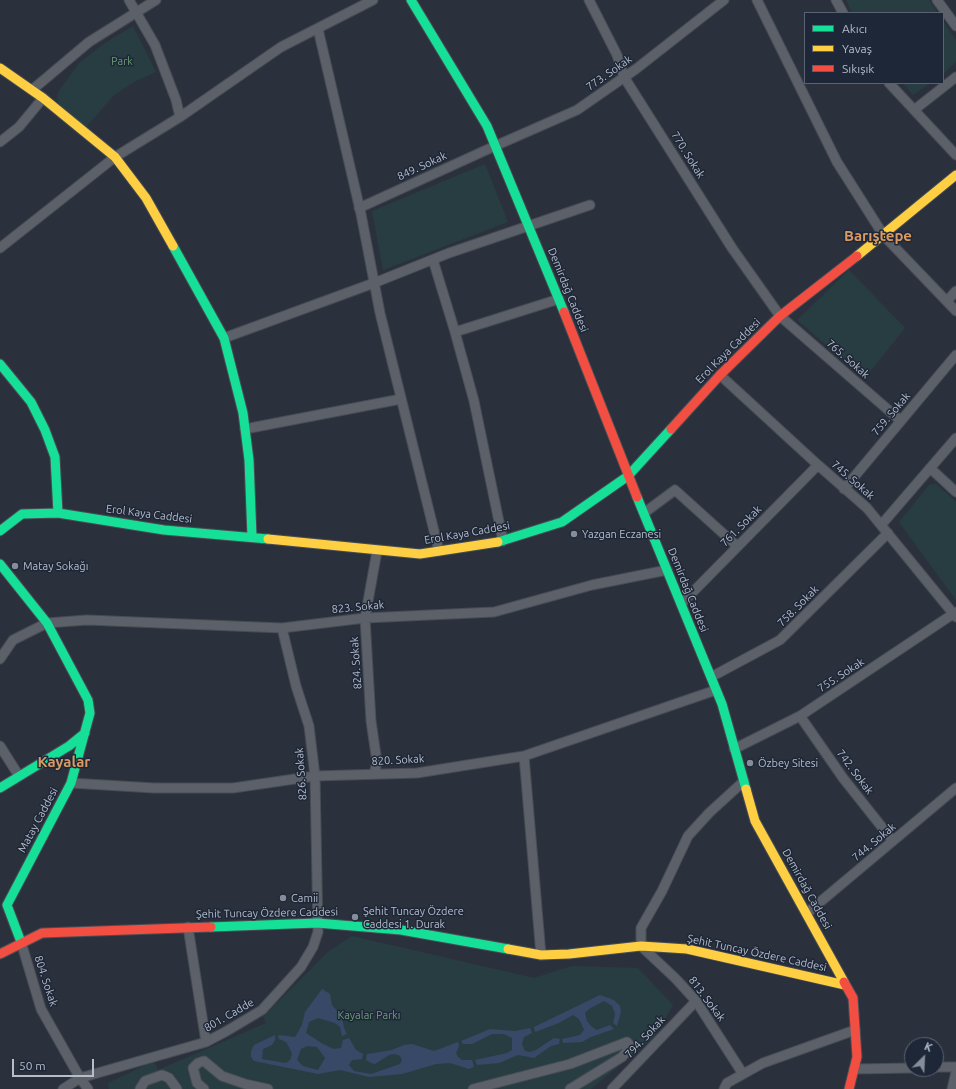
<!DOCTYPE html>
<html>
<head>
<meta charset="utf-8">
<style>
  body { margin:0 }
  #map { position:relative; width:956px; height:1089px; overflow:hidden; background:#2b313c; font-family:Ubuntu,sans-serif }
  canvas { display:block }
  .legend { position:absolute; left:804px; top:12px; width:140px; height:72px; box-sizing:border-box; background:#1e2737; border:1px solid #5b6373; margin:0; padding:5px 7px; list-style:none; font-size:12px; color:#b6becc }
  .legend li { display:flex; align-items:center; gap:8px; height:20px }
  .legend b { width:20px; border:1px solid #5b6373 }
  .north { position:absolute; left:904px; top:1037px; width:40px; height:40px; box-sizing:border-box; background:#1e2737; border:1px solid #5b6373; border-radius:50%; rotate:24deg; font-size:11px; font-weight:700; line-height:16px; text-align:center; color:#b6becc }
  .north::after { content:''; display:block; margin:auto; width:14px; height:18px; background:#858d9a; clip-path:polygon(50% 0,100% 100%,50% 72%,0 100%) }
  .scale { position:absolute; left:12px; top:1059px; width:82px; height:18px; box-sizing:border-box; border:2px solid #b6becc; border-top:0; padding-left:5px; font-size:12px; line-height:14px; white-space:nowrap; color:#b6becc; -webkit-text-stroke:3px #1e2737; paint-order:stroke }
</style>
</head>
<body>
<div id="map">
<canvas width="956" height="1089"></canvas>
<ul class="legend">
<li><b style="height:5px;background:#16e098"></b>Akıcı</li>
<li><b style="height:5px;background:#ffcf43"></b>Yavaş</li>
<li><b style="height:5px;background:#f24e42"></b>Sıkışık</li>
</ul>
<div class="north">K</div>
<div class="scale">50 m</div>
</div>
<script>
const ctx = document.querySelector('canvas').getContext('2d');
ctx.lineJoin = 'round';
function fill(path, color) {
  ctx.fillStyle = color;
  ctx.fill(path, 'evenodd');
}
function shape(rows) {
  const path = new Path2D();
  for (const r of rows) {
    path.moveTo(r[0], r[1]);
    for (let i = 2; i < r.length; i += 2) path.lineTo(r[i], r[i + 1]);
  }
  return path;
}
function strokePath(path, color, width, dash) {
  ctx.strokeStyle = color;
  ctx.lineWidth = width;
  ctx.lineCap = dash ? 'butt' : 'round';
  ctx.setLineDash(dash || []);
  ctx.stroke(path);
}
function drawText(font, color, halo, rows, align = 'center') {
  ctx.font = font + ' Ubuntu,sans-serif';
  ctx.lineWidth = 3;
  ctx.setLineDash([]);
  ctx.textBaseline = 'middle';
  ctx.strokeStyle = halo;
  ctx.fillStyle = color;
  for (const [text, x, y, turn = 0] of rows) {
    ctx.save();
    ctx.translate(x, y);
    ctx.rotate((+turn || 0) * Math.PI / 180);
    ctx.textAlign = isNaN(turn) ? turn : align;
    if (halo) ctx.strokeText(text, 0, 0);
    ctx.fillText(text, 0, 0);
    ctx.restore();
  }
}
fill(shape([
  [846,0,929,0,938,13,852,13],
  [943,21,956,40,956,62,943,74],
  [133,26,156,72,134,82,113,96,86,127,58,106,57,94,79,63,105,43],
  [903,83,930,83,913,95],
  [485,164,508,222,383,270,372,211],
  [849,270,905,328,865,378,797,320],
  [936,484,956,502,956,600,899,522,929,485],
  [352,936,534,978,572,966,638,968,673,1005,654,1037,591,1089,109,1089,108,1083,154,1061,158,1070,266,1023,263,1017,329,951]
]), '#283d42');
fill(shape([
  [322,989,330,994,332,1005,342,1017,344,1028,347,1034,342,1036,340,1027,335,1023,318,1018,309,1022,306,1033,323,1044,334,1049,341,1048,343,1040,349,1038,356,1050,363,1054,362,1059,352,1060,349,1065,354,1071,371,1074,400,1064,402,1060,400,1056,395,1054,389,1055,375,1064,371,1063,366,1060,367,1054,392,1050,404,1045,412,1044,434,1051,458,1042,459,1046,456,1053,458,1057,462,1060,472,1060,474,1067,469,1069,450,1063,436,1064,402,1074,369,1077,340,1070,318,1074,254,1061,251,1057,251,1051,254,1045,275,1035,275,1040,272,1045,263,1049,262,1059,286,1063,290,1060,292,1054,290,1049,286,1042,279,1039,278,1035,295,1037,302,1025,305,1012],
  [307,1046,317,1047,325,1058,318,1070,303,1066,297,1060,301,1049],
  [600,995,614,1000,620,1006,621,1012,617,1026,613,1023,615,1014,612,1006,604,1001,589,1009,585,1013,587,1021,592,1027,597,1030,610,1025,614,1029,591,1037,582,1042,563,1043,562,1039,580,1035,584,1030,579,1019,573,1015,559,1023,535,1032,534,1027],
  [530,1028,532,1033,524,1037,522,1044,525,1051,530,1052,536,1050,554,1038,560,1039,559,1044,551,1046,534,1058,518,1055,499,1063,477,1065,475,1060,507,1053,512,1050,512,1038,504,1034,492,1034,472,1044,463,1044,461,1041,490,1029,515,1031]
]), '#374966');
const street = shape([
  [129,0,155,45,176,100,180,117],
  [589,0,617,55,624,77,732,248,780,316,901,421],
  [757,0,837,162,884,236,956,311],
  [836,0,843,13],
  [937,0,956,26],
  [318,29,361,214,380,313,439,551],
  [889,83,956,155],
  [32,90,89,42,156,0],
  [914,110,956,77],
  [0,142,19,127,43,98],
  [359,208,495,146,577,110,636,69,724,0],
  [0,248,115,157,180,117,281,47,373,0],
  [433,260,455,332,474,401,503,541],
  [947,301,956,291],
  [455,332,559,299],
  [224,338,374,283,449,253,590,205],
  [720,375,818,465,867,508,956,617],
  [245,429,401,399],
  [930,468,956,492],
  [844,489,956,355],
  [644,513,675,490,737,546],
  [882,524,956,438],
  [681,604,818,465],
  [0,659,13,640,47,623,87,620,282,628,365,618,494,612,592,585,667,570],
  [711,677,780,640,888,533],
  [800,716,843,778,893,841],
  [0,746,19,776],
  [734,749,800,716,956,612],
  [524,756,541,955],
  [374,774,377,762,371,721,365,618,377,551],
  [71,783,154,788,233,788,315,776,417,773,524,756,716,690],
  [807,913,956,788],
  [188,927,206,1042],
  [21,942,41,1009,80,1078,88,1089],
  [936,1067,956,1067],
  [854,1069,912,1068],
  [743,1074,696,1001,676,979,641,946,641,928,662,891,688,836,709,813,744,781],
  [63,1089,80,1078,206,1042,225,1032,262,1010,301,967,313,947,318,932,315,776,309,726,296,686,282,628],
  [140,1089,145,1081,162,1075,169,1078,177,1089],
  [204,1089,197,1083,193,1068,198,1063,204,1061,222,1076,245,1084,268,1089],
  [473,1089,570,1064,627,1042,629,1044,627,1051,622,1057,570,1089],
  [612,1089,696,1001],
  [724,1089,727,1083,763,1063,855,1030],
  [952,1089,956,1072]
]);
const fast = shape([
  [411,0,487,126,564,312],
  [173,246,224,338,243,413,249,460,252,537],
  [0,364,31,402,45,430,55,457,58,513],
  [637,497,722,704,746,789],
  [0,531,22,514,58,513,164,530,268,539],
  [498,542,562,522,628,476,671,429],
  [0,564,47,623,88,700,90,713,71,783,7,905,21,942],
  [0,788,69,746,85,733],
  [211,927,317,923,401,930,508,949]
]);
const slow = shape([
  [0,68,43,98,115,157,146,198,173,246],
  [857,256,956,175],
  [268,539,420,554,498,542],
  [746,789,755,821,844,982],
  [508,949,541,955,569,954,641,946,687,949,845,985]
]);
const jam = shape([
  [564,312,637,497],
  [671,429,720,375,780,316,857,256],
  [0,954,42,933,211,927],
  [844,982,853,998,857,1057,849,1089]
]);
strokePath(street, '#484c54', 11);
strokePath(fast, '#484c54', 11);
strokePath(slow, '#484c54', 11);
strokePath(jam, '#484c54', 11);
strokePath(street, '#5c6169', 9);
strokePath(fast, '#16e098', 9);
strokePath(slow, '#ffcf43', 9);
strokePath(jam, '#f24e42', 9);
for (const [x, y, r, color] of [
  [574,534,4,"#858d9a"],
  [15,566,4,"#858d9a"],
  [750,763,4,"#858d9a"],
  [283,898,4,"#858d9a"],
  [355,917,4,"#858d9a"]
]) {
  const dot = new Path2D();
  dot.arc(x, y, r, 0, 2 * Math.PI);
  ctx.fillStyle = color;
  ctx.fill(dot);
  strokePath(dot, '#1e2737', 1.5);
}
drawText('11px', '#6c9d79', '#1e2737', [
  ["Park",122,61],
  ["Kayalar Parkı",369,1015]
]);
drawText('11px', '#b6becc', '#1e2737', [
  ["773. Sokak",609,73,-35],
  ["770. Sokak",688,155,58],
  ["849. Sokak",422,166,-25],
  ["Demirdağ Caddesi",568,290,68],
  ["Erol Kaya Caddesi",728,351,-45],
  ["765. Sokak",848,359,41],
  ["759. Sokak",891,414,-50],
  ["745. Sokak",853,480,41],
  ["Erol Kaya Caddesi",149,514,7],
  ["761. Sokak",741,526,-45],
  ["Erol Kaya Caddesi",467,533,-10],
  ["Demirdağ Caddesi",688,590,68],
  ["758. Sokak",798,606,-45],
  ["823. Sokak",358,607,-5],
  ["824. Sokak",356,663,-94],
  ["755. Sokak",841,675,-33],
  ["820. Sokak",398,760,-3],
  ["742. Sokak",855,772,53],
  ["826. Sokak",301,774,-94],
  ["Matay Caddesi",38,820,-62],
  ["744. Sokak",874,842,-40],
  ["Demirdağ Caddesi",807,889,61],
  ["Şehit Tuncay Özdere Caddesi",267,913,-1],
  ["Şehit Tuncay Özdere Caddesi",757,953,12],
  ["804. Sokak",46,981,72],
  ["813. Sokak",707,999,53],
  ["801. Cadde",229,1015,-30],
  ["794. Sokak",645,1037,-47]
]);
drawText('11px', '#b6becc', '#1e2737', [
  ["Yazgan Eczanesi",582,534],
  ["Matay Sokağı",23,566],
  ["Özbey Sitesi",758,763],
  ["Camii",291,898],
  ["Şehit Tuncay Özdere",363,911],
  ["Caddesi 1. Durak",363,924]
], 'left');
drawText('bold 15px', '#da9a63', '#1e2737', [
  ["Barıştepe",878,236],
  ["Kayalar",64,762]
]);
</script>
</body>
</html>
